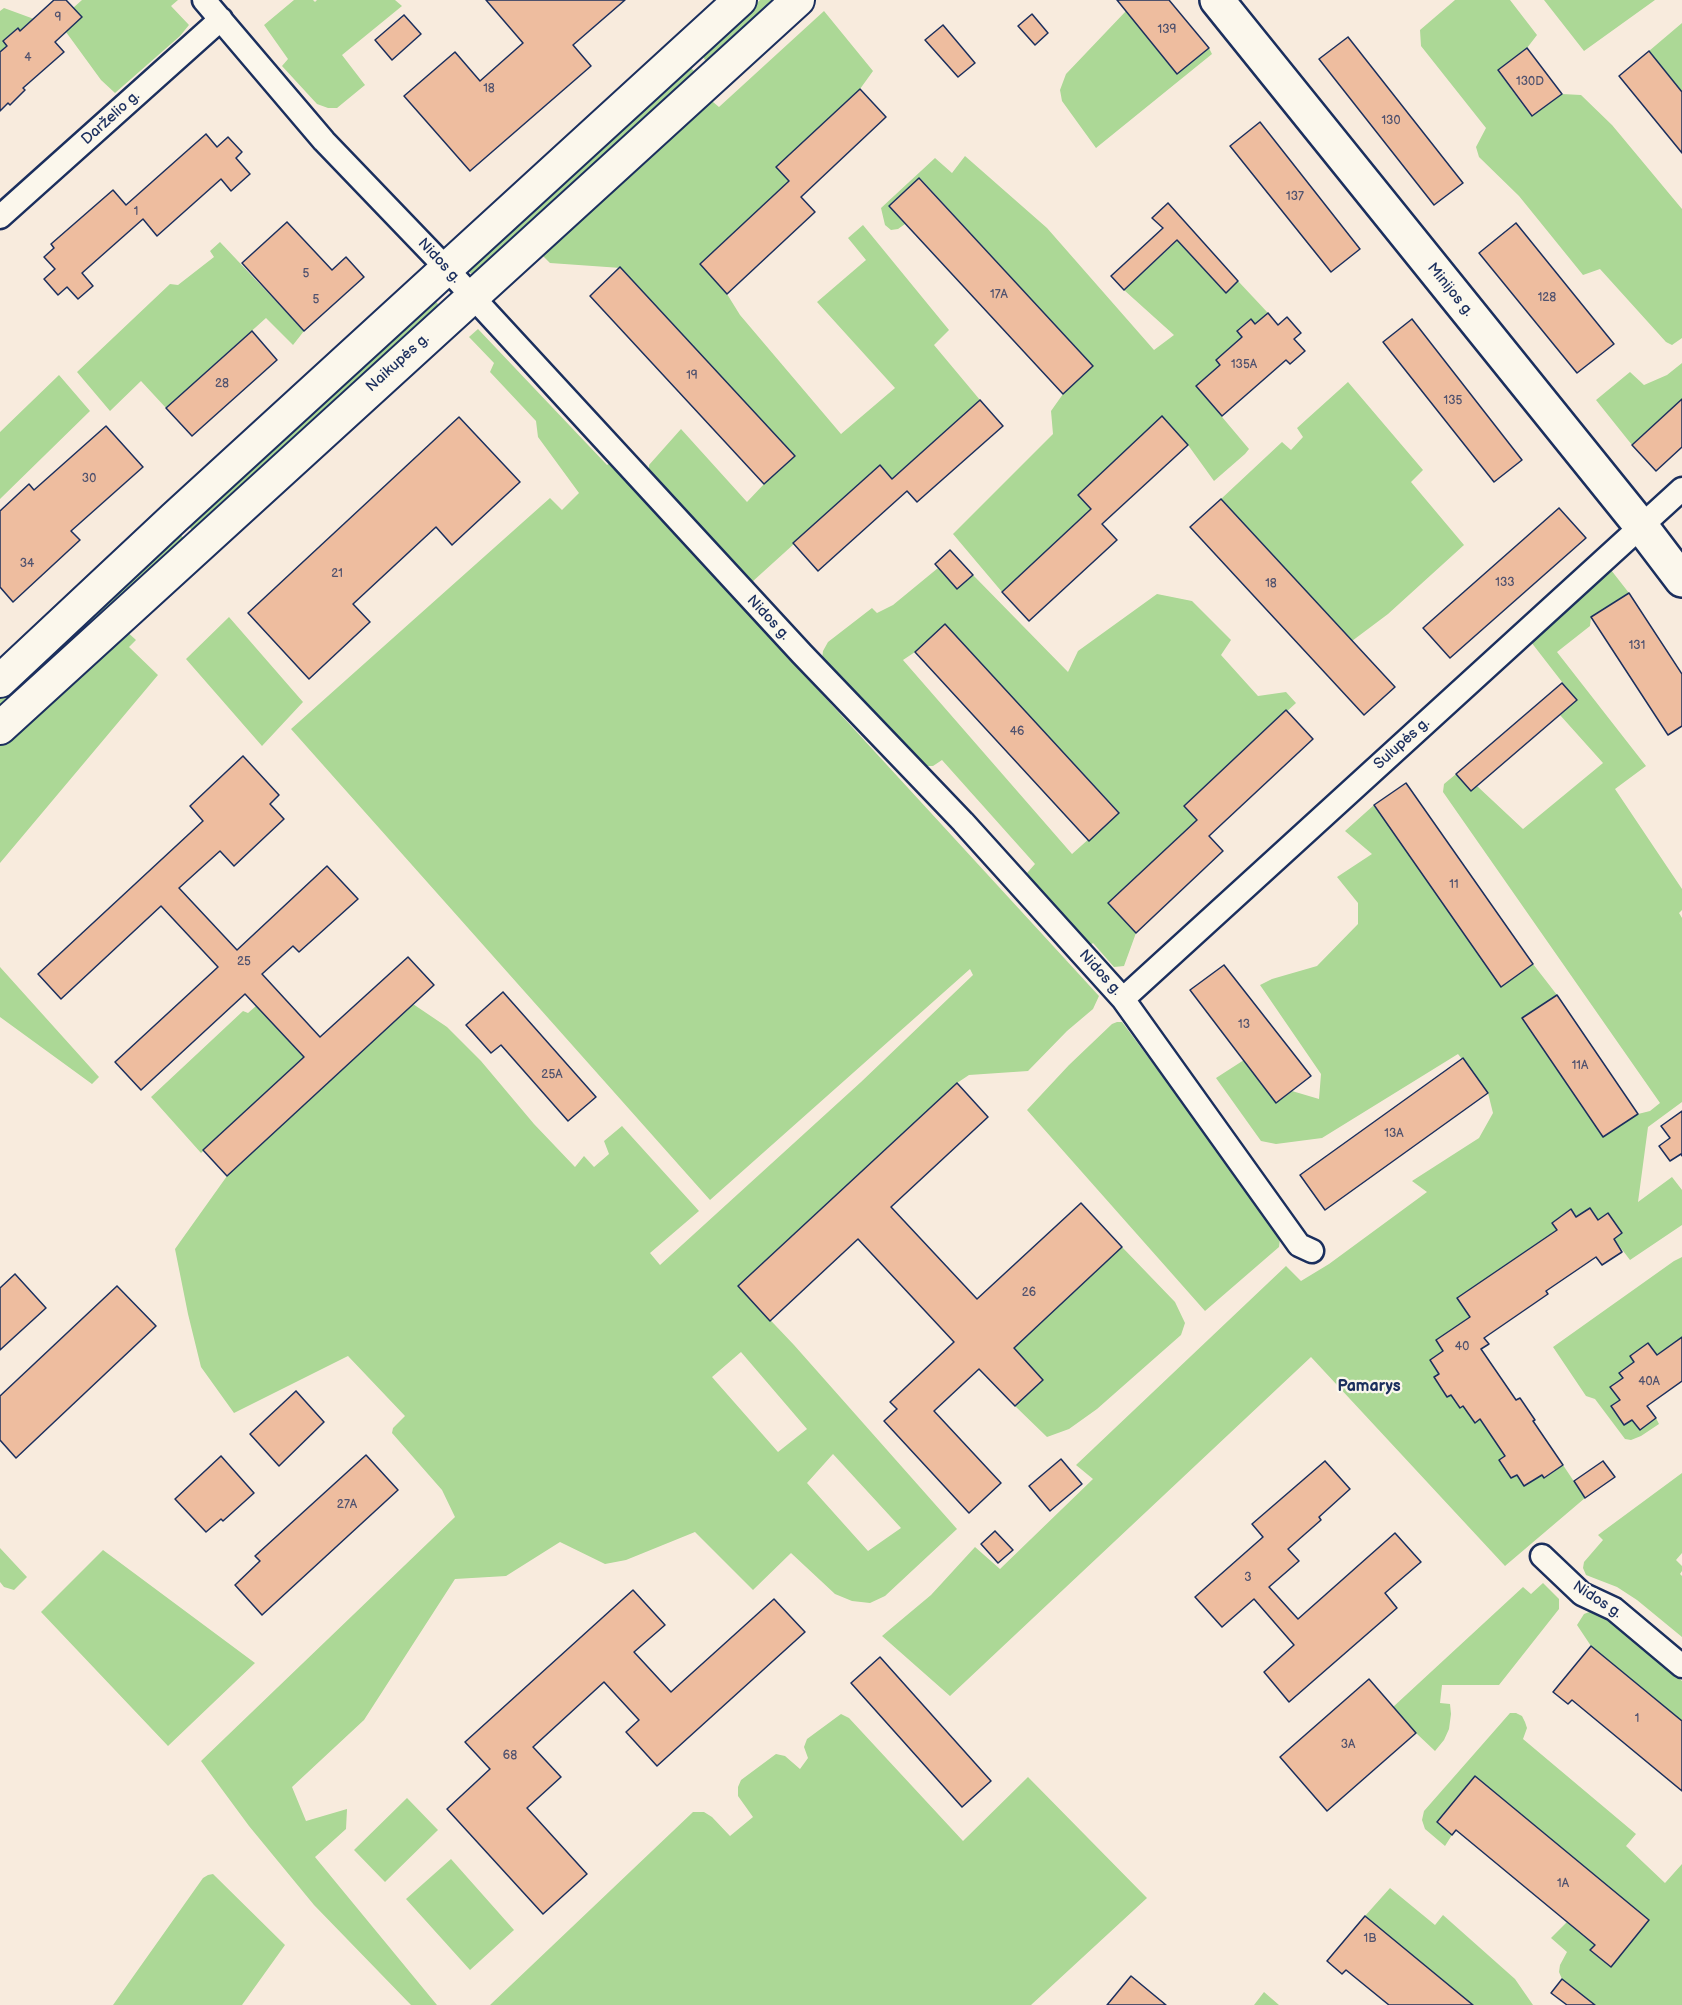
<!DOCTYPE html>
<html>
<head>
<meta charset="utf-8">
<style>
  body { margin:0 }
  canvas { display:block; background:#f8ebdd }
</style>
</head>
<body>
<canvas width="1682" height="2005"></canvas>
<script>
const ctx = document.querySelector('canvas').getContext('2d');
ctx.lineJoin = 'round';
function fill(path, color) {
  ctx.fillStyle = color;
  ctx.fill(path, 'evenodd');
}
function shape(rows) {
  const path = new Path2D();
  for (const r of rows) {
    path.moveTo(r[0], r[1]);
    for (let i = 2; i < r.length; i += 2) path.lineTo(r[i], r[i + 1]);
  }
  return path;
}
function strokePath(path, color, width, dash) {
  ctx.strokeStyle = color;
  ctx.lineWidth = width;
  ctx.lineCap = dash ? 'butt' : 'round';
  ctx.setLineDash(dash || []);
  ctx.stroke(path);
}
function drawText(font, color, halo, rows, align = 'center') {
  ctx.font = font + ' "Balsamiq Sans",sans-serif';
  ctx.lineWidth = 4.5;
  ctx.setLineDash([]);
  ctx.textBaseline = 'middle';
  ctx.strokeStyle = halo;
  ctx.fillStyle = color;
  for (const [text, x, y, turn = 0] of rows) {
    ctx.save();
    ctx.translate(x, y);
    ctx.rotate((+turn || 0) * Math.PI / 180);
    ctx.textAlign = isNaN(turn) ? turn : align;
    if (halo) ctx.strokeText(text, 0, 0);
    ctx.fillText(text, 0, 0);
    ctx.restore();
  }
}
fill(shape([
  [82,0,178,0,171,6,189,25,180,36,115,93,101,80,66,32,81,17,73,8],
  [294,0,313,0,315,2,317,0,395,0,402,6,342,55,365,85,337,108,328,108,317,104,282,66,288,59,264,25],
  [760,0,777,0,708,65,702,55],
  [1455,0,1510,0,1537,35,1527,48,1498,71,1531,116,1562,94,1581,95,1612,125,1682,209,1682,338,1672,345,1666,342,1600,269,1583,275,1519,196,1479,157,1476,147,1486,128,1421,46,1420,30],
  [1544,0,1655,0,1584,51],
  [4,8,34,19,20,31,17,28,3,41,7,46,0,52,0,11],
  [824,11,873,71,860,89,777,167,789,181,700,264,727,294,740,315,841,434,895,388,817,302,866,260,848,238,863,225,949,330,934,345,980,400,892,479,880,466,752,582,649,470,649,465,681,429,747,502,764,484,794,456,621,268,550,263,539,252,707,97,719,107],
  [1126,11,1177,73,1209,48,1212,54,1096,148,1062,101,1060,90,1066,74],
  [1682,23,1682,92,1649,51],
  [688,65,697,74,475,275,470,273,468,270,472,265],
  [965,156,1047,228,1154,350,1174,335,1124,290,1191,228,1202,242,1190,254,1225,292,1238,281,1268,313,1255,324,1250,319,1237,330,1242,337,1216,360,1220,365,1196,386,1249,449,1245,454,1214,481,1188,445,1162,417,1078,495,1091,509,1002,592,953,534,1053,434,1051,411,1063,394,1093,366,920,178,889,206,905,224,898,229,891,230,885,225,881,208,935,158,952,173],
  [220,242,304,331,293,345,266,318,166,408,141,381,110,411,77,372,170,284,178,285,214,257,210,251],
  [433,298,442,309,196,534,187,525],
  [478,329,607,465,613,461,730,594,1099,996,1093,1009,1067,1031,1028,1071,969,1075,957,1083,738,1286,794,1345,957,1529,885,1596,870,1603,852,1601,835,1594,791,1553,753,1590,695,1532,626,1560,605,1564,560,1542,506,1576,455,1579,364,1720,292,1787,306,1821,347,1809,346,1829,315,1857,437,2005,411,2005,314,1905,249,1826,201,1761,455,1517,442,1490,392,1433,393,1428,405,1416,348,1356,234,1413,201,1367,188,1314,175,1249,227,1176,413,1004,447,1027,481,1061,534,1124,575,1167,584,1156,594,1167,609,1154,604,1141,622,1126,699,1211,650,1253,660,1265,861,1082,973,975,970,969,710,1200,291,729,550,498,562,510,579,493,538,437,536,421,490,372,494,363,469,337],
  [741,1352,807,1429,778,1452,712,1377],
  [833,1454,901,1528,868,1551,807,1483],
  [1682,363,1682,399,1632,445,1596,400,1630,372,1644,385,1667,375],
  [59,375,90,411,0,499,0,432],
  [1348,382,1423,470,1411,482,1464,545,1388,614,1352,641,1221,499,1282,442,1291,450,1303,437,1297,428],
  [178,532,187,542,0,713,0,695],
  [938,568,957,589,973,575,1068,672,1078,651,1157,594,1192,601,1231,640,1221,655,1258,696,1286,692,1296,703,1184,806,1197,820,1108,903,1136,933,1124,966,1114,967,1093,943,1087,948,1027,878,1027,873,1035,864,942,760,933,766,925,766,917,761,822,659,823,651,828,642,872,608,877,613,893,605],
  [945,625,1119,812,1072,854,903,660,915,652],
  [1611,570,1629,593,1591,617,1590,626,1557,652,1646,766,1615,789,1682,889,1682,910,1679,913,1682,918,1682,1102,1648,1127,1638,1202,1672,1177,1682,1190,1682,1225,1630,1260,1614,1239,1622,1233,1608,1213,1598,1220,1590,1208,1576,1217,1571,1210,1552,1223,1557,1230,1458,1298,1475,1324,1436,1340,1443,1351,1430,1360,1439,1374,1434,1378,1447,1397,1451,1395,1463,1406,1475,1422,1480,1419,1505,1456,1499,1460,1511,1478,1517,1475,1525,1486,1542,1475,1545,1478,1563,1465,1585,1498,1505,1566,1311,1357,950,1696,882,1636,931,1595,975,1547,1000,1569,1093,1479,1076,1465,1286,1266,1301,1281,1329,1264,1427,1192,1412,1181,1479,1138,1493,1113,1488,1093,1458,1054,1322,1138,1276,1144,1261,1141,1216,1078,1244,1060,1276,1102,1292,1091,1319,1099,1321,1074,1260,985,1272,979,1317,966,1358,924,1358,903,1337,877,1372,854,1345,831,1374,805,1501,987,1533,964,1557,995,1522,1019,1603,1137,1638,1114,1650,1111,1660,1103,1443,792,1444,784,1456,774,1471,791,1477,786,1523,829,1603,763,1560,715,1576,700,1531,642],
  [229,617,303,702,262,746,186,659],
  [123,628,136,640,129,647,158,675,0,863,0,742],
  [0,967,99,1077,92,1084,0,1017],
  [256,1006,304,1057,201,1153,151,1097,243,1011,248,1013],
  [1117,1022,1122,1022,1279,1233,1280,1238,1279,1247,1205,1311,1027,1110,1069,1065,1112,1024],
  [1122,1247,1175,1302,1185,1323,1181,1335,1097,1409,1069,1429,1047,1437,1015,1406,1043,1380,1014,1348],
  [1682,1257,1682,1337,1657,1355,1648,1343,1630,1356,1634,1362,1619,1372,1623,1378,1610,1387,1620,1400,1611,1407,1624,1425,1632,1420,1656,1418,1659,1424,1641,1436,1631,1440,1625,1439,1595,1399,1586,1396,1553,1347,1674,1261],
  [1682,1473,1682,1553,1676,1560,1682,1566,1682,1571,1680,1574,1682,1576,1682,1637,1637,1600,1617,1587,1586,1575,1583,1568,1584,1562,1603,1540,1598,1535],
  [0,1548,27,1577,14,1590,4,1587,0,1582],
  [103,1550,255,1663,168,1746,41,1612],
  [1543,1583,1559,1599,1559,1609,1499,1685,1442,1685,1440,1703,1450,1704,1451,1714,1449,1729,1444,1740,1435,1751,1416,1733,1393,1707,1523,1587,1531,1594],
  [1592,1611,1609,1618,1682,1681,1682,1721,1591,1646,1577,1625,1584,1614],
  [1510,1713,1516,1713,1522,1716,1525,1722,1527,1728,1523,1739,1636,1834,1626,1846,1665,1883,1682,1864,1682,2005,1591,2005,1592,2003,1562,1979,1559,1972,1560,1965,1567,1952,1551,1938,1567,1922,1575,1929,1581,1922,1601,1938,1591,1951,1611,1967,1649,1920,1475,1777,1437,1822,1452,1835,1445,1846,1425,1829,1422,1820,1424,1811],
  [841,1714,849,1718,963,1841,1028,1777,1147,1898,1031,2005,490,2005,693,1812,704,1812,712,1817,730,1836,753,1817,738,1796,738,1787,741,1780,776,1754,785,1756,800,1769,808,1758,804,1747,807,1739],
  [407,1798,438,1830,385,1882,354,1850],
  [451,1859,514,1930,470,1970,406,1899],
  [213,1874,285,1945,242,2005,113,2005,203,1878,208,1875],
  [1390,1888,1435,1925,1443,1915,1515,1979,1533,2005,1473,2005,1365,1916],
  [1264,1992,1279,2005,1254,2005]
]), '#acd896');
const building = shape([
  [54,0,66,0,82,17,55,42,64,52,23,88,25,90,10,105,8,103,0,111,0,52,7,46,3,41,18,28,20,31,54,0],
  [486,0,625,0,573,45,591,66,470,171,404,96,455,52,480,81,523,43,486,0],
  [1117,0,1169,0,1209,48,1177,74,1117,0],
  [1032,14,1048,33,1035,45,1018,26,1032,14],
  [404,15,421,34,392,60,375,40,404,15],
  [943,25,975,63,958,77,925,40,943,25],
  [1348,37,1463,183,1434,205,1319,59,1348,37],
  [1527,48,1562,94,1532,116,1498,70,1527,48],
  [1649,51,1682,92,1682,153,1619,76,1649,51],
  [860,89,886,117,801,197,815,212,727,294,700,264,789,181,776,167,860,89],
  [1260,122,1360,249,1331,272,1230,146,1260,122],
  [206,134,217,147,228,137,242,152,236,158,250,174,231,191,221,179,157,236,143,219,82,273,93,286,78,299,67,287,58,295,44,279,55,269,44,257,54,248,51,244,113,190,126,205,206,134],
  [919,178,1093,366,1063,394,889,206,919,178],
  [1168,203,1238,281,1226,293,1177,240,1124,290,1111,276,1163,228,1152,218,1168,203],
  [287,222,332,270,346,257,364,277,304,331,242,263,287,222],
  [1516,223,1614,344,1577,373,1479,253,1516,223],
  [620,267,795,456,764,484,590,296,620,267],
  [1268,313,1278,325,1287,317,1301,333,1294,339,1305,351,1290,364,1286,360,1222,416,1196,386,1220,365,1216,360,1242,337,1237,331,1251,319,1255,324,1268,313],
  [1412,319,1522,460,1494,482,1383,342,1412,319],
  [252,331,277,360,192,436,166,408,252,331],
  [1682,399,1682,447,1656,471,1632,445,1682,399],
  [980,400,1003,426,917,502,907,491,818,571,793,543,880,465,892,479,980,400],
  [1162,416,1188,445,1102,524,1117,540,1029,621,1002,592,1091,509,1078,495,1162,416],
  [459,417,520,482,452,545,436,527,353,604,370,622,309,679,248,613,459,417],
  [106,426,143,467,71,531,80,540,13,602,0,587,0,511,29,484,34,490,106,426],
  [1221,499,1395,687,1364,715,1190,527,1221,499],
  [1559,508,1586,538,1450,658,1423,628,1559,508],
  [950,550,973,575,957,589,935,564,950,550],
  [1629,593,1682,674,1682,726,1668,735,1591,617,1629,593],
  [945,624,1119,813,1089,841,915,652,945,624],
  [1562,683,1577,700,1471,791,1456,774,1562,683],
  [1286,710,1313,739,1209,836,1223,851,1136,933,1108,903,1197,820,1184,806,1286,710],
  [243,756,279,795,270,804,284,819,234,866,220,851,179,888,237,950,327,866,358,899,299,952,293,946,262,974,320,1037,408,957,434,985,227,1176,203,1150,304,1057,245,994,141,1090,115,1062,218,967,161,906,61,999,38,974,203,821,190,806,243,756],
  [1406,783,1533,964,1501,987,1374,805,1406,783],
  [1224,965,1311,1076,1276,1103,1190,990,1224,965],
  [503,992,596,1097,568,1121,501,1045,491,1053,466,1025,503,992],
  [1557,995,1638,1114,1603,1137,1522,1018,1557,995],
  [1463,1058,1488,1093,1325,1210,1300,1175,1463,1058],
  [957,1083,988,1117,891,1207,977,1299,1081,1203,1122,1247,1014,1348,1043,1380,1015,1406,979,1369,934,1411,1001,1483,969,1513,884,1421,897,1409,890,1402,954,1342,858,1239,770,1321,738,1286,957,1083],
  [1682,1111,1682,1156,1681,1154,1670,1161,1659,1146,1670,1138,1661,1126,1682,1111],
  [1590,1208,1598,1220,1608,1213,1622,1233,1614,1239,1622,1252,1602,1265,1596,1257,1546,1291,1548,1294,1484,1338,1489,1344,1481,1349,1516,1400,1520,1398,1535,1420,1533,1421,1563,1465,1544,1478,1542,1475,1524,1486,1517,1475,1511,1478,1499,1460,1505,1456,1480,1419,1475,1423,1463,1406,1460,1408,1451,1395,1447,1397,1434,1377,1439,1374,1430,1360,1443,1351,1436,1340,1470,1317,1457,1298,1557,1230,1552,1223,1571,1209,1576,1217,1590,1208],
  [15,1274,46,1308,0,1350,0,1288,15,1274],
  [117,1286,156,1326,16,1458,0,1440,0,1396,117,1286],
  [1682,1337,1682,1381,1647,1406,1656,1418,1640,1430,1632,1420,1624,1425,1611,1406,1620,1400,1610,1387,1623,1378,1619,1373,1634,1362,1630,1356,1648,1343,1657,1355,1682,1337],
  [296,1391,324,1422,279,1466,250,1434,296,1391],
  [366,1455,398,1490,262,1615,235,1585,260,1561,255,1556,366,1455],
  [221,1456,254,1493,223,1521,221,1519,206,1532,175,1499,221,1456],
  [1061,1459,1082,1484,1050,1511,1029,1486,1061,1459],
  [1325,1461,1350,1489,1319,1517,1321,1520,1288,1549,1299,1561,1269,1587,1298,1619,1395,1533,1421,1562,1385,1593,1397,1608,1289,1702,1264,1672,1294,1645,1254,1599,1222,1627,1195,1597,1263,1537,1252,1524,1325,1461],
  [1603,1461,1615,1477,1585,1498,1574,1481,1603,1461],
  [995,1531,1013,1550,998,1563,981,1544,995,1531],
  [633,1590,665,1625,634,1652,671,1692,774,1599,805,1632,657,1766,626,1732,639,1720,604,1682,533,1747,561,1777,527,1808,587,1874,543,1914,447,1809,490,1769,465,1742,633,1590],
  [1591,1646,1682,1721,1682,1791,1572,1700,1568,1704,1553,1692,1591,1646],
  [880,1657,991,1781,962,1807,851,1683,880,1657],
  [1369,1679,1416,1733,1327,1811,1280,1757,1369,1679],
  [1475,1776,1649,1920,1611,1967,1590,1950,1595,1945,1456,1830,1452,1835,1437,1822,1475,1776],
  [1365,1916,1473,2005,1389,2005,1346,1970,1342,1974,1327,1961,1365,1916],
  [1131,1976,1166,2005,1107,2005,1131,1976],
  [1562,1979,1595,2005,1567,2005,1551,1993,1562,1979]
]);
fill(building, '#eebd9f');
strokePath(building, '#1b2f5e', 1.5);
const street = shape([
  [204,0,324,141,447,269,802,654,963,822,1123,999,1299,1245,1312,1251],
  [0,217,221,19],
  [1123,999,1682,489],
  [1542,1556,1582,1594,1614,1609,1682,1666]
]);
const secondary = shape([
  [0,681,174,518,740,0],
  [0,728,798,0]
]);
const primary = shape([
  [1217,0,1641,526,1682,580]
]);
strokePath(street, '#1b2f5e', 27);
strokePath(secondary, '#1b2f5e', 36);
strokePath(primary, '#1b2f5e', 38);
strokePath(street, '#fbf7ec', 22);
strokePath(secondary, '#fbf7ec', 32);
strokePath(primary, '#fbf7ec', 33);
drawText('12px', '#50526e', null, [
  ["9",58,18],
  ["139",1167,30],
  ["4",28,58],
  ["130D",1530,82],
  ["18",489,89],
  ["130",1391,121],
  ["137",1295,197],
  ["1",136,212],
  ["5",306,274],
  ["17A",999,295],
  ["128",1547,298],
  ["5",316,300],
  ["135A",1244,365],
  ["19",692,376],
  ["28",222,384],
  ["135",1453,401],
  ["30",89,479],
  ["34",27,564],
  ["21",337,574],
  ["133",1505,583],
  ["18",1271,584],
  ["131",1637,646],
  ["46",1017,732],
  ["11",1454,885],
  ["25",244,962],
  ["13",1244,1025],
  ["11A",1580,1066],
  ["25A",552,1075],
  ["13A",1394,1134],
  ["26",1029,1293],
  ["40",1462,1347],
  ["40A",1649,1382],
  ["27A",347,1505],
  ["3",1248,1578],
  ["1",1637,1719],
  ["3A",1348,1745],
  ["68",510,1756],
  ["1A",1563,1884],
  ["1B",1370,1939]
]);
drawText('15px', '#1b2f5e', '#fbf7ec', [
  ["Darželio g.",111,118,-42],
  ["Nidos g.",439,261,47],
  ["Minijos g.",1450,290,51],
  ["Naikupės g.",398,363,-42],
  ["Nidos g.",768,618,47],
  ["Sulupės g.",1402,744,-42],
  ["Nidos g.",1100,973,48],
  ["Nidos g.",1597,1600,33]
]);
drawText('bold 16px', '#1b2f5e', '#fbf7ec', [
  ["Pamarys",1369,1387]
]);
</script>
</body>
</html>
